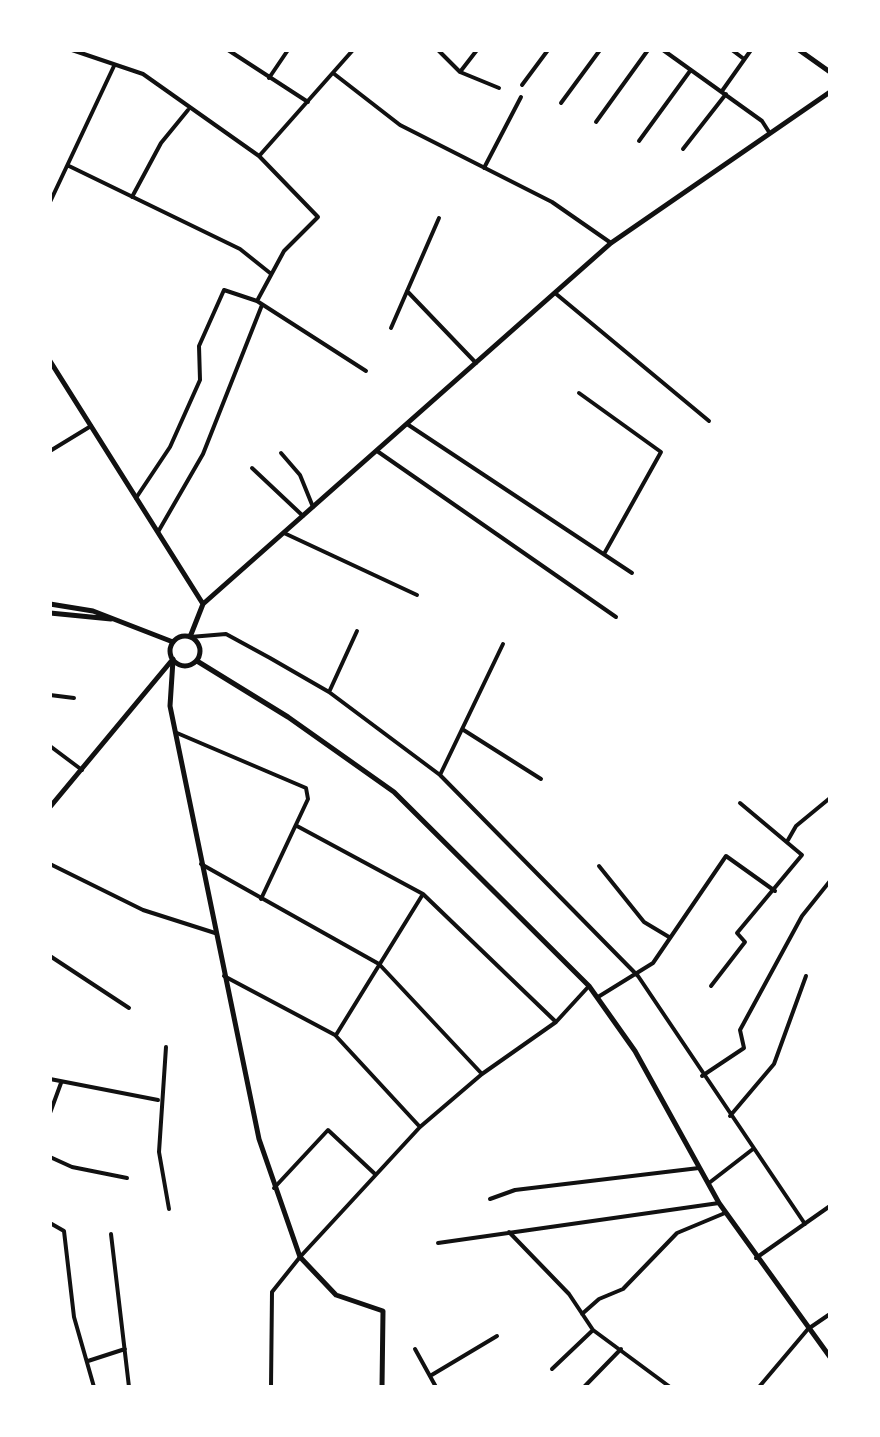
<!DOCTYPE html>
<html>
<head>
<meta charset="utf-8">
<style>
  body { margin:0 }
  #map { position:relative; width:880px; height:1437px; overflow:hidden; background:#fff; font-family:"Golos Text",sans-serif }
  canvas { display:block }
  .frame { position:absolute; inset:0; border:52px solid #fff; pointer-events:none }
</style>
</head>
<body>
<div id="map">
<canvas width="880" height="1437"></canvas>
<div class="frame"></div>
</div>
<script>
const ctx = document.querySelector('canvas').getContext('2d');
ctx.lineJoin = 'round';
function shape(rows) {
  const path = new Path2D();
  for (const r of rows) {
    if (r.length === 3) {
      path.moveTo(r[0] + r[2], r[1]);
      path.arc(r[0], r[1], r[2], 0, 2 * Math.PI);
      continue;
    }
    path.moveTo(r[0], r[1]);
    for (let i = 2; i < r.length; i += 2) path.lineTo(r[i], r[i + 1]);
  }
  return path;
}
function strokePath(path, color, width, dash) {
  ctx.strokeStyle = color;
  ctx.lineWidth = width;
  ctx.lineCap = dash ? 'butt' : 'round';
  ctx.setLineDash(dash || []);
  ctx.stroke(path);
}
strokePath(shape([
  [72,50,143,74,259,156,318,217,284,251,257,301],
  [228,50,308,102],
  [438,50,460,72,499,88],
  [663,50,762,121,769,132],
  [732,50,744,59],
  [460,72,477,50],
  [333,73,400,125,552,202,611,243],
  [269,78,288,50],
  [522,85,548,50],
  [722,91,751,50],
  [561,103,600,50],
  [596,122,648,50],
  [639,141,690,71],
  [683,149,726,94],
  [260,155,353,50],
  [69,166,240,249,270,273],
  [484,168,521,97],
  [132,197,161,143,188,110],
  [50,202,114,66],
  [407,291,476,363],
  [555,293,709,421],
  [391,328,439,218],
  [579,393,661,452,604,554],
  [407,424,632,573],
  [50,451,91,426],
  [377,451,616,617],
  [281,453,300,475,313,507],
  [252,468,303,516],
  [136,498,170,447,200,380,199,346,224,290,257,301,366,371],
  [158,532,203,454,262,305],
  [284,533,417,595],
  [190,637,226,634,270,658,329,692,440,775,638,976,805,1224],
  [330,690,357,631],
  [50,695,74,698],
  [462,729,541,779],
  [177,733,306,788,308,799,261,899],
  [50,746,82,770],
  [440,775,503,644],
  [297,826,423,894,556,1022],
  [788,840,796,826,830,798],
  [50,864,143,910,215,933],
  [201,864,379,964,482,1074],
  [599,866,644,922,669,937],
  [50,956,129,1008],
  [224,976,335,1035,420,1127],
  [711,986,745,942,737,933,802,855,740,803],
  [598,997,653,963,726,856,775,891],
  [336,1035,423,894],
  [166,1047,159,1152,169,1209],
  [702,1076,744,1048,740,1030,802,916,830,881],
  [50,1079,158,1100],
  [50,1113,61,1083],
  [730,1116,774,1064,806,976],
  [50,1157,72,1167,127,1178],
  [709,1183,753,1149],
  [274,1188,328,1130,375,1174],
  [490,1199,515,1190,699,1168],
  [50,1223,64,1231,74,1317,94,1387],
  [509,1232,569,1294,593,1330,670,1387],
  [111,1234,129,1387],
  [438,1243,719,1203],
  [756,1258,830,1206],
  [582,1314,599,1299,623,1289,677,1233,725,1213],
  [415,1349,436,1387],
  [88,1361,125,1349],
  [552,1369,593,1330],
  [430,1376,497,1336],
  [271,1387,272,1292,300,1257,420,1127,482,1074,556,1022,589,986],
  [584,1387,621,1349],
  [759,1387,808,1329,830,1314]
]), '#111', 4);
strokePath(shape([
  [173,660,170,706,259,1139,300,1257,336,1295,383,1311,382,1387]
]), '#111', 5);
strokePath(shape([
  [799,50,830,72],
  [50,361,203,604,190,637],
  [50,604,93,611,173,642],
  [203,604,611,243,830,92],
  [50,613,111,619],
  [185,651,15],
  [197,661,288,717,394,792,589,986,635,1051,719,1203,830,1357],
  [50,807,173,659]
]), '#111', 5);
</script>
</body>
</html>
